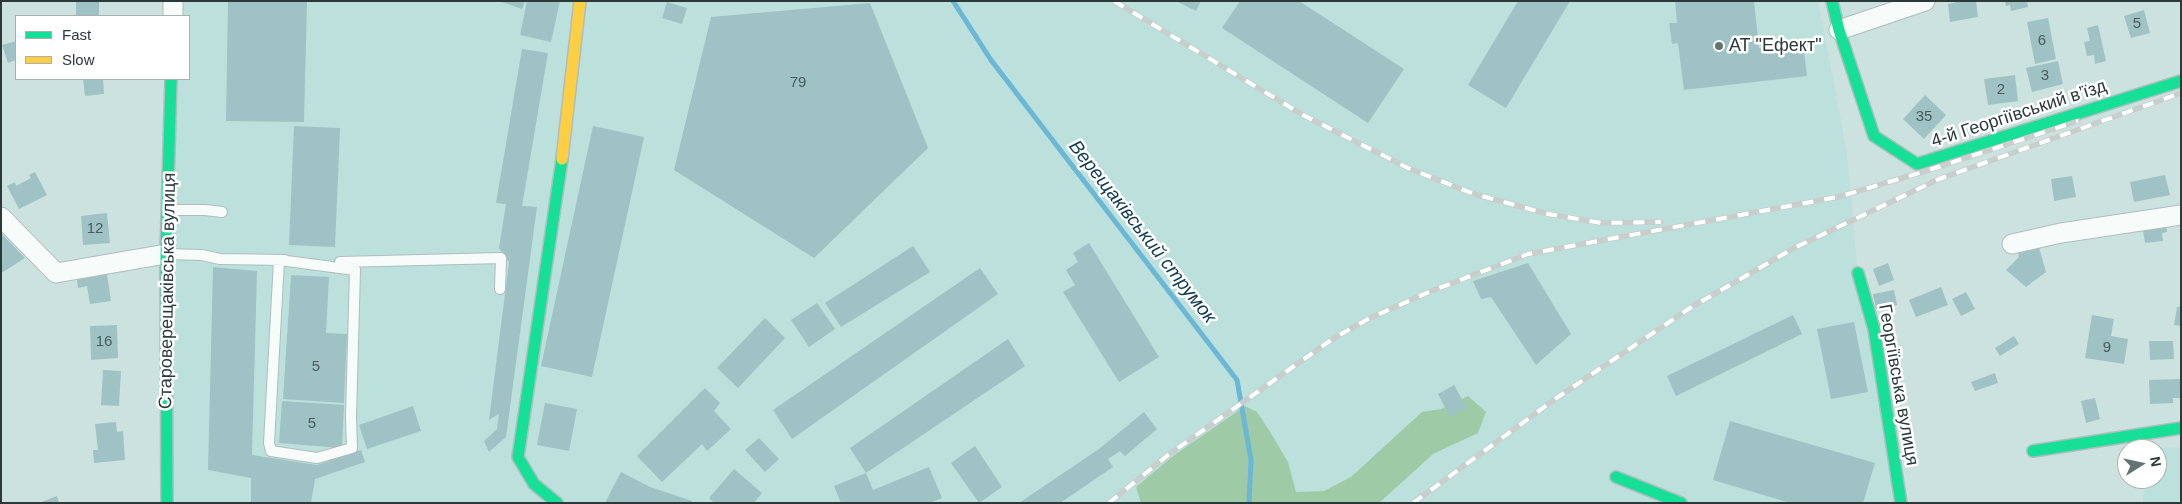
<!DOCTYPE html>
<html>
<head>
<meta charset="utf-8">
<style>
  body { margin:0 }
  #map { position:relative; width:2182px; height:504px; overflow:hidden; background:#cce2df; font-family:Helvetica,sans-serif }
  canvas { display:block }
  .frame { position:absolute; inset:0; border:2px solid #2b3a38; pointer-events:none }
  .legend { position:absolute; left:15px; top:15px; width:175px; height:65px; box-sizing:border-box; background:#fff; border:1px solid #aab0af; margin:0; padding:6px 9px; list-style:none; font-size:15px; color:#2b3a38 }
  .legend li { display:flex; align-items:center; gap:10px; height:25px }
  .legend b { width:25px; border:1px solid #aab0af }
  .north { position:absolute; left:2117px; top:439px; width:50px; height:50px; box-sizing:border-box; background:#fff; border:1px solid #aab0af; border-radius:50%; rotate:80deg; font-size:14px; font-weight:700; line-height:20px; text-align:center; color:#2b3a38 }
  .north::after { content:''; display:block; margin:auto; width:18px; height:22px; background:#637572; clip-path:polygon(50% 0,100% 100%,50% 72%,0 100%) }
</style>
</head>
<body>
<div id="map">
<canvas width="2182" height="504"></canvas>
<div class="frame"></div>
<ul class="legend">
<li><b style="height:6px;background:#16e098"></b>Fast</li>
<li><b style="height:6px;background:#ffcf43"></b>Slow</li>
</ul>
<div class="north">N</div>
</div>
<script>
const ctx = document.querySelector('canvas').getContext('2d');
ctx.lineJoin = 'round';
function fill(path, color) {
  ctx.fillStyle = color;
  ctx.fill(path, 'evenodd');
}
function shape(rows) {
  const path = new Path2D();
  for (const r of rows) {
    path.moveTo(r[0], r[1]);
    for (let i = 2; i < r.length; i += 2) path.lineTo(r[i], r[i + 1]);
  }
  return path;
}
function strokePath(path, color, width, dash) {
  ctx.strokeStyle = color;
  ctx.lineWidth = width;
  ctx.lineCap = dash ? 'butt' : 'round';
  ctx.setLineDash(dash || []);
  ctx.stroke(path);
}
function drawText(font, color, halo, rows, align = 'center') {
  ctx.font = font + ' Helvetica,sans-serif';
  ctx.lineWidth = 5;
  ctx.setLineDash([]);
  ctx.textBaseline = 'middle';
  ctx.strokeStyle = halo;
  ctx.fillStyle = color;
  for (const [text, x, y, turn = 0] of rows) {
    ctx.save();
    ctx.translate(x, y);
    ctx.rotate((+turn || 0) * Math.PI / 180);
    ctx.textAlign = isNaN(turn) ? turn : align;
    if (halo) ctx.strokeText(text, 0, 0);
    ctx.fillText(text, 0, 0);
    ctx.restore();
  }
}
fill(shape([
  [173,1,1818,1,1847,152,1858,273,1901,503,168,503,172,79,189,79,189,16,173,16],
  [2181,447,2181,503,2143,503,2144,479,2157,479,2157,449,2150,449]
]), '#bce0dc');
fill(shape([
  [1468,396,1486,412,1478,433,1433,454,1379,503,1141,503,1136,487,1173,456,1245,406,1257,412,1272,435,1288,462,1296,492,1324,491,1351,477,1422,412,1441,409]
]), '#9ecba5');
strokePath(shape([
  [953,1,991,60,1237,380,1251,460,1249,503]
]), '#6ab7d6', 5);
fill(shape([
  [76,1,99,1,99,16,76,16],
  [228,1,307,1,304,122,226,121],
  [499,1,525,1,522,9],
  [527,1,560,1,551,42,520,35],
  [1176,1,1201,1,1196,11],
  [1240,1,1299,1,1404,69,1368,123,1222,28],
  [1518,1,1570,1,1506,108,1468,85],
  [1675,1,1754,1,1759,48,1803,43,1807,76,1684,90,1678,43,1672,44,1669,23,1677,23],
  [1962,1,1976,1,1978,17,1950,22,1948,4],
  [2005,1,2027,1,2028,7,2011,11,2010,5,2006,6],
  [667,2,687,8,682,24,662,18],
  [870,3,928,148,814,258,674,170,711,17],
  [2144,10,2150,33,2131,38,2124,16],
  [2048,18,2056,59,2035,64,2027,22],
  [2098,25,2106,61,2095,64,2094,55,2087,56,2084,42,2090,41,2087,28],
  [16,41,16,60,8,63,2,45],
  [522,49,548,53,522,206,537,207,506,437,489,452,484,441,497,429,499,414,489,420,509,262,499,248,506,204,496,203],
  [2058,61,2063,84,2032,92,2026,68],
  [2015,75,2018,101,1988,105,1984,79],
  [83,79,103,79,104,94,85,96],
  [1925,95,1946,115,1924,139,1903,119],
  [294,126,340,128,335,247,289,245],
  [593,126,644,137,592,377,541,366],
  [35,172,47,195,19,209,7,186,15,182,16,186,31,178,29,175],
  [2165,175,2170,195,2134,202,2130,182],
  [2072,176,2076,197,2054,201,2051,179],
  [107,213,110,243,83,245,81,216],
  [2166,220,2167,232,2162,233,2163,241,2145,243,2142,224],
  [1,233,25,258,3,272,1,271],
  [1089,243,1159,357,1119,382,1063,292,1075,285,1066,270,1078,262,1073,253],
  [913,246,930,272,841,327,825,303],
  [2039,247,2046,272,2026,287,2006,270,2019,257,2018,252],
  [1528,263,1571,334,1536,365,1491,297,1481,299,1473,281],
  [1888,263,1894,280,1879,286,1873,269],
  [213,267,257,271,252,455,317,465,361,450,365,462,315,479,311,503,251,503,251,478,208,470],
  [980,268,998,294,792,439,773,410],
  [76,273,90,276,107,274,111,301,90,304,87,286,78,288],
  [291,275,329,277,326,333,347,334,344,403,283,399],
  [1941,287,1948,305,1916,317,1909,300],
  [1894,290,1897,305,1876,309,1873,294],
  [1966,292,1975,309,1961,316,1952,299],
  [817,303,835,329,809,347,791,320],
  [2177,307,2181,307,2181,326,2174,325],
  [1793,315,1802,334,1676,396,1667,376],
  [2092,315,2114,319,2111,336,2128,339,2124,364,2085,358],
  [765,318,785,338,738,388,717,368],
  [1854,322,1868,392,1831,399,1817,329],
  [117,325,118,358,91,360,90,326],
  [2014,336,2019,344,2000,356,1995,348],
  [1008,339,1025,366,866,473,850,448],
  [2149,341,2173,341,2174,359,2150,360],
  [103,370,121,371,119,406,101,405],
  [1995,373,1998,383,1975,391,1971,382],
  [2181,379,2181,398,2173,398,2173,403,2150,404,2149,380],
  [1454,385,1467,408,1450,417,1438,394],
  [705,388,720,403,714,411,731,429,707,451,702,444,662,482,637,456],
  [2095,398,2100,419,2086,423,2081,401],
  [282,401,344,405,342,448,279,443],
  [545,403,577,409,569,451,537,445],
  [413,406,421,431,367,449,359,425],
  [1144,412,1157,429,1125,456,1120,451,1108,459,1113,467,1060,503,1019,503,1099,449],
  [1730,421,1875,463,1863,503,1790,503,1713,480],
  [116,422,117,432,123,431,125,460,94,463,93,450,98,450,95,424],
  [759,438,779,459,765,472,745,450],
  [975,446,1002,487,979,503,951,463],
  [929,467,942,498,930,503,841,503,834,486,866,473,873,490],
  [734,469,762,493,754,503,714,503,709,498],
  [621,472,650,487,692,501,691,503,605,503],
  [57,496,59,503,39,503]
]), '#9fc3c5');
const lane = shape([
  [169,210,205,210,222,212],
  [167,254,202,255,220,259,285,260],
  [279,260,355,270,351,417,352,448,317,458,271,451,269,443,279,260],
  [340,262,501,258,500,289]
]);
const street = shape([
  [173,16,173,1],
  [1839,30,1925,1],
  [1,217,56,273,166,254],
  [2012,244,2061,233,2181,215]
]);
const fast = shape([
  [1832,1,1839,30,1874,136,1917,164,2181,81],
  [1858,273,1874,329,1901,503],
  [2033,451,2181,428],
  [1616,477,1681,503],
  [167,503,166,254,171,79],
  [557,503,534,484,518,457,562,159]
]);
const slow = shape([
  [562,159,580,1]
]);
strokePath(lane, '#aebebc', 12);
strokePath(street, '#aebebc', 21);
strokePath(fast, '#aebebc', 14);
strokePath(slow, '#aebebc', 14);
strokePath(lane, '#f7fbfa', 10);
strokePath(street, '#f7fbfa', 19);
strokePath(fast, '#16e098', 11);
strokePath(slow, '#ffcf43', 11);
const rail = shape([
  [1114,1,1303,115,1408,168,1474,194,1548,214,1602,223,1661,222],
  [1109,503,1168,455,1334,338,1368,319,1429,292,1528,254,1838,197,1926,171,2078,121],
  [1413,503,1558,397,1690,308,1794,248,1939,179,2181,93]
]);
strokePath(rail, '#c7cecc', 5.5);
strokePath(rail, '#fff', 4, [11]);
for (const [x, y, r, color] of [
  [1719,46,5,"#637572"]
]) {
  const dot = new Path2D();
  dot.arc(x, y, r, 0, 2 * Math.PI);
  ctx.fillStyle = color;
  ctx.fill(dot);
  strokePath(dot, '#fff', 2);
}
drawText('15px', '#485c5b', null, [
  ["5",2137,24],
  ["6",2042,41],
  ["3",2045,76],
  ["79",798,83],
  ["2",2001,90],
  ["35",1924,117],
  ["12",95,229],
  ["16",104,342],
  ["9",2107,348],
  ["5",316,367],
  ["5",312,424]
]);
drawText('18px', '#2b3a38', '#fff', [
  ["АТ \"Ефект\"",1729,46]
], 'left');
drawText('18px', '#2b3a38', '#fff', [
  ["4-й Георгіївський в’їзд",2019,114,-18],
  ["Староверещаківська вулиця",168,291,-89],
  ["Георгіївська вулиця",1898,385,80]
]);
drawText('italic 19px', '#113c50', '#fff', [
  ["Верещаківський струмок",1142,232,52]
]);
</script>
</body>
</html>
